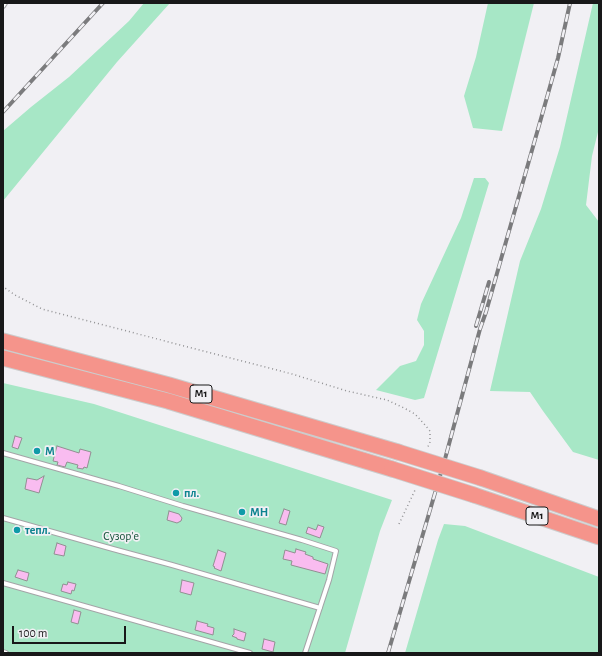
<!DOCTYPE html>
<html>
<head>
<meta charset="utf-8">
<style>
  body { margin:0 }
  #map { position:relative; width:602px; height:656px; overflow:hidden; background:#f1f0f4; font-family:"Alegreya Sans",sans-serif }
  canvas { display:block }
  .frame { position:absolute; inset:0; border:4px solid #181819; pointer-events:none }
  .scale { position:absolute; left:12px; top:626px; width:114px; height:18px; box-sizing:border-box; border:2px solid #181819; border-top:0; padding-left:5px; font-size:12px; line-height:14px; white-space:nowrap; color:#181819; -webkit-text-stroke:3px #f1f0f4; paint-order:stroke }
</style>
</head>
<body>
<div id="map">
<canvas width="602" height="656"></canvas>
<div class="frame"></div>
<div class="scale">100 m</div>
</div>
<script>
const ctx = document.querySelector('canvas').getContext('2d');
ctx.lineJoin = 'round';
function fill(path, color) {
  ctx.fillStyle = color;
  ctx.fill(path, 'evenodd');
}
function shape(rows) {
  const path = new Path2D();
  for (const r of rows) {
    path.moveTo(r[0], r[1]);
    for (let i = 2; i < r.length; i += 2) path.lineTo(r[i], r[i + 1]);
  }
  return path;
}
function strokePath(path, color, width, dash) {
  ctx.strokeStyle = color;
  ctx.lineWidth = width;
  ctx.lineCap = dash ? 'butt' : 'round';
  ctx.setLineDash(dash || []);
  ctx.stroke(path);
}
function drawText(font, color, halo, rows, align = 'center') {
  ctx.font = font + ' "Alegreya Sans",sans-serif';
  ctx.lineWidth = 3.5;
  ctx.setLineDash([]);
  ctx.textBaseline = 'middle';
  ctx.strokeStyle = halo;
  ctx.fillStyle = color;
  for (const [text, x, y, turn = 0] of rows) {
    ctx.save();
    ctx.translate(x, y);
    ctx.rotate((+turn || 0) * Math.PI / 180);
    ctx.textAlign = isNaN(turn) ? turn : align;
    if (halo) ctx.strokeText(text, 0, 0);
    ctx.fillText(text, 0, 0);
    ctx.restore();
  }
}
fill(shape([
  [144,3,170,3,117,62,3,201,3,131,31,107,69,77,129,21],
  [488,3,534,3,502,131,473,128,464,96,476,57],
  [593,3,599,3,599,128,592,156,586,205,599,222,599,460,573,452,543,411,530,392,490,391,520,261,541,209,560,147],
  [474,178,485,178,489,183,424,398,415,400,376,390,400,366,416,361,424,345,424,331,417,320,421,304,461,218],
  [3,383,94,404,392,500,380,531,345,653,3,653],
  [444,524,465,526,599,577,599,653,405,653,438,540]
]), '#a7e7c6');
const building = shape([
  [15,436,22,438,18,449,12,447,15,436],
  [57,446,79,453,80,449,91,452,87,468,84,467,83,469,77,468,78,465,67,462,65,467,57,465,58,462,53,461,57,446],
  [44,476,39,493,25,489,27,478,37,480,44,476],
  [284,509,290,511,286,525,279,523,284,509],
  [169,511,179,514,182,518,181,521,177,523,167,520,169,511],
  [318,525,324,527,320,538,306,533,308,527,316,530,318,525],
  [57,543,66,546,64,556,54,554,57,543],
  [296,549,306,552,305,554,313,557,313,559,328,564,325,574,291,565,292,561,283,559,285,550,295,553,296,549],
  [218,550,226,553,221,571,214,568,215,567,213,566,218,550],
  [18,570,29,573,27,581,15,577,18,570],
  [182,580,194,583,191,595,180,592,182,580],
  [68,582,76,584,74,591,72,590,71,594,61,591,63,584,67,585,68,582],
  [74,610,81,612,78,624,71,622,74,610],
  [197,621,208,624,207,626,214,628,213,635,195,630,197,621],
  [234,629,246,633,244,641,237,639,237,638,232,636,234,634,234,629],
  [264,639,275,642,273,652,262,649,264,639]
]);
fill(building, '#f9bcf0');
strokePath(building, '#929092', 1);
const service = shape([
  [3,6,5,3],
  [3,453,119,486,183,506,302,540,336,551,329,580,305,653],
  [3,518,113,549,172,565,320,608],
  [3,583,250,653],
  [3,652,6,653]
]);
const motorway = shape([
  [3,341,169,385,398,452],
  [3,358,168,401,392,469],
  [481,478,599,519],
  [474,495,599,537]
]);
strokePath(service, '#a4a4a7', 6);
strokePath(motorway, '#ccc', 17);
strokePath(shape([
  [3,285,5,288,15,295,42,309,292,374,347,391,387,400,404,408,415,414,425,425,430,431,430,442,427,449],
  [399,524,416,488]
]), '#919193', 1.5, [1, 3]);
strokePath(service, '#fff', 4);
strokePath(motorway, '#f5948b', 15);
const rail = shape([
  [3,112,103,3],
  [476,326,489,282],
  [388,653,445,459,480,329,486,312,542,115,558,58,570,3]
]);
strokePath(rail, '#7b7b7d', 4);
strokePath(rail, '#f1f0f4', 2.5, [8]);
const motorwayBridge = shape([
  [398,452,481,478],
  [392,469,474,495]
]);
strokePath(motorwayBridge, '#ccc', 17, []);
strokePath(motorwayBridge, '#f5948b', 15);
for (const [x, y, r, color] of [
  [37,451,4,"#0f9aa8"],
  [176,493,4,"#0f9aa8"],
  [242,512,4,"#0f9aa8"],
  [17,530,4,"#0f9aa8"]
]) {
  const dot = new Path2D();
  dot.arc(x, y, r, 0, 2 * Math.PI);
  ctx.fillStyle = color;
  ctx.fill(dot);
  strokePath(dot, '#f1f0f4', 1.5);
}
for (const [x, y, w] of [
  [201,394,22],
  [537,516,22]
]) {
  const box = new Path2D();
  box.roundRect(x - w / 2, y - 9, w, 18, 3);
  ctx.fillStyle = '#f1f0f4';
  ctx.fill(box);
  strokePath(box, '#181819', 1);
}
drawText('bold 11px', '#181819', null, [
  ["М1",201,394],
  ["М1",537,516]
]);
drawText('bold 12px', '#0d838f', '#f1f0f4', [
  ["М",45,451],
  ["пл.",184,493],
  ["МН",250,512],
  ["тепл.",25,530]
], 'left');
drawText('12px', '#125037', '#f1f0f4', [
  ["Сузорʼе",121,536]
]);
</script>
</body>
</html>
